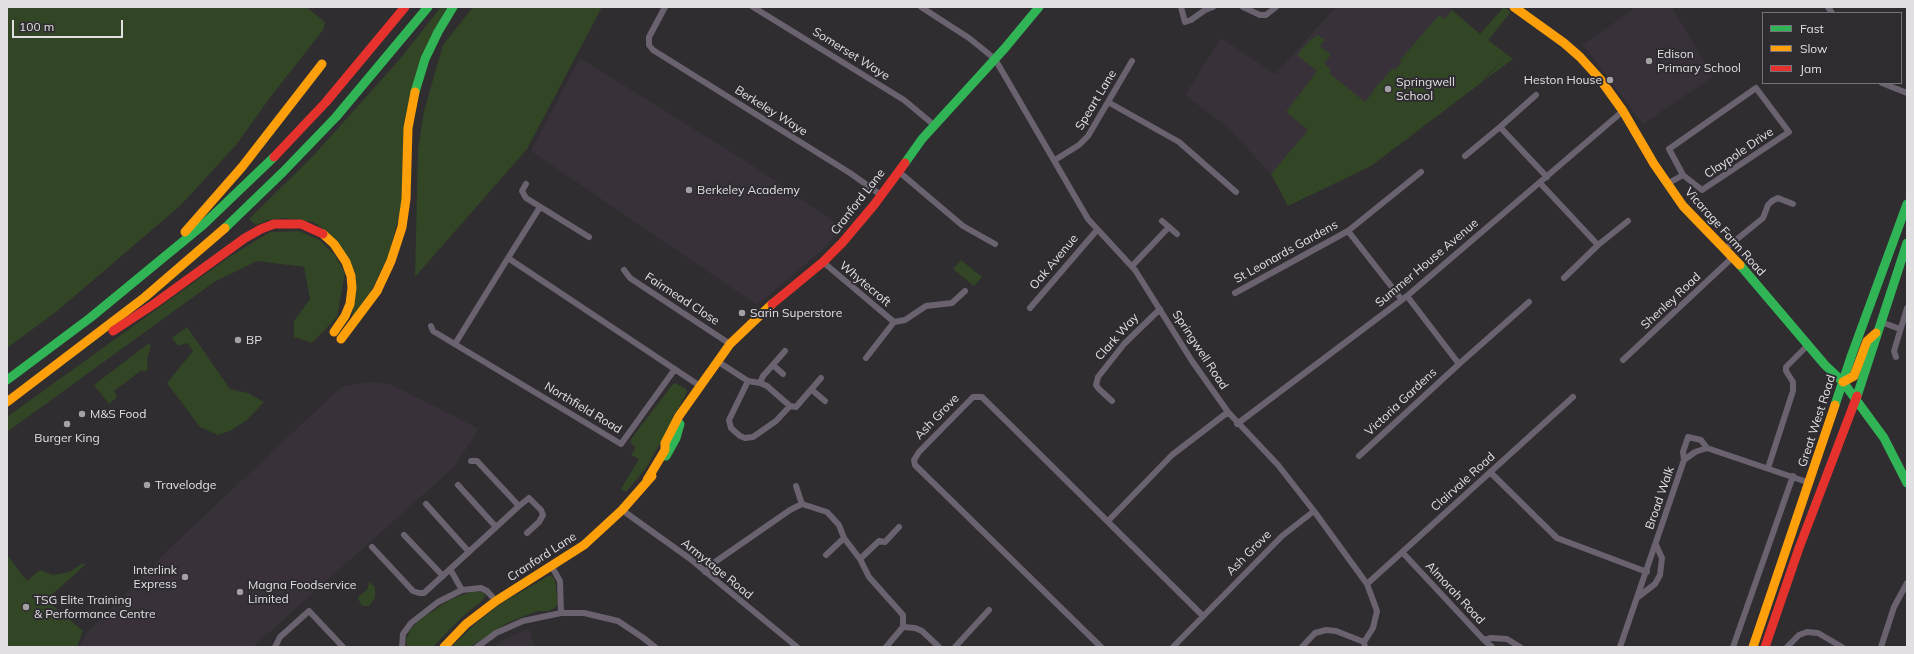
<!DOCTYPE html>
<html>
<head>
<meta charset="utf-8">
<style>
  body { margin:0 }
  #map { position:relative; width:1914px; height:654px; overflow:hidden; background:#2f2d30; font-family:Mulish,sans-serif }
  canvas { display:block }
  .frame { position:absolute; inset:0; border:8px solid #e1dfe2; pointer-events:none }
  .legend { position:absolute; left:1762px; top:12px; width:140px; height:72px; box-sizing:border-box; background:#2f2c31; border:1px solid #767478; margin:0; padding:5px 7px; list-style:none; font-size:12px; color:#e1dfe2 }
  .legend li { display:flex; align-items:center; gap:8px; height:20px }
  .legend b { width:20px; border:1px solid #767478 }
  .scale { position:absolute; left:12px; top:20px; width:111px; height:18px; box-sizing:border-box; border:2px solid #e1dfe2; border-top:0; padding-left:5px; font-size:12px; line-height:14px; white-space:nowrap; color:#e1dfe2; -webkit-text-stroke:3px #2f2c31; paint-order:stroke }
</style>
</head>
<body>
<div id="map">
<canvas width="1914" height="654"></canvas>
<div class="frame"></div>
<ul class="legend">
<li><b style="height:5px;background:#30b455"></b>Fast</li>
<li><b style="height:5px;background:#ff9f0a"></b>Slow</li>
<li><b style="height:5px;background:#e5322d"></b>Jam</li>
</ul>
<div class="scale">100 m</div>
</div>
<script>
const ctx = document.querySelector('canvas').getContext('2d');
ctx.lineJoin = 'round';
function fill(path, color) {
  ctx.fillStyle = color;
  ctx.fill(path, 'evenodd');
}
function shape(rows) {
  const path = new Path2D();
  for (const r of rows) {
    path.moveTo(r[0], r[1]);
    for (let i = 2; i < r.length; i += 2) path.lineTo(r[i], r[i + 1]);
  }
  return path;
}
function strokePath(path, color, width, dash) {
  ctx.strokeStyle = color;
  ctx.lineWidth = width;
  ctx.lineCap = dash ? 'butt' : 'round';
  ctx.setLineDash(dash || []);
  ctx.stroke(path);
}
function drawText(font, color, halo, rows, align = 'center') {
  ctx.font = font + ' Mulish,sans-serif';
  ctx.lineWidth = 4;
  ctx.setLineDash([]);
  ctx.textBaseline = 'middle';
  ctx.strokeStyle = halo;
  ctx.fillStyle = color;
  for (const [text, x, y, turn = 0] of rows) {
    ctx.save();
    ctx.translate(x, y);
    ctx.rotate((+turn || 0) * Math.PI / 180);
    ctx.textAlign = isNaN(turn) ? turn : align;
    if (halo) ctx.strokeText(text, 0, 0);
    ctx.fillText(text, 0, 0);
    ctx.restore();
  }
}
fill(shape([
  [1336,7,1449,7,1480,34,1505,7,1511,12,1488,40,1506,55,1481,83,1288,206,1271,174,1228,128,1185,95,1221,38,1275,74],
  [1636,7,1672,7,1713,77,1643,124,1583,45],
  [580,58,758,169,842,227,821,251,757,305,531,151],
  [369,382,390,384,479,429,454,467,253,647,80,647,85,635,170,548,341,387],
  [529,629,534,647,493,647,504,639]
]), '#38313a');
fill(shape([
  [7,7,306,7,325,22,323,30,272,95,236,145,181,205,56,312,7,348],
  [441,7,447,7,422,56,400,213,388,257,369,295,351,322,355,294,331,235,313,222,283,218,269,220,256,225,249,219,313,156,400,59],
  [473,7,602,7,527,149,415,277,418,149,424,111,443,45],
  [1504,7,1511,12,1488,40,1513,59,1485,80,1505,56,1481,83,1371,166,1288,206,1271,174,1308,130,1286,112,1317,71,1297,55,1308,42,1318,35,1325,40,1320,46,1331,55,1324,63,1331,70,1329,73,1365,102,1374,91,1373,90,1393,68,1395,70,1402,62,1400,60,1439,15,1445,19,1452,10,1480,34],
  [299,231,318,239,335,255,345,273,337,317,312,343,294,337,294,321,310,299,304,267,257,261,214,282,7,432,7,417,229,257,270,232],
  [961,260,982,277,974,286,953,269],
  [187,327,230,389,248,393,264,402,247,420,230,431,218,435,200,427,167,383,193,351,187,343,178,346,172,338],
  [149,343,151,346,147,359,148,369,144,372,142,370,114,391,117,397,109,404,94,385],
  [675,383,686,389,687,392,662,440,646,468,626,492,621,489,639,459,631,455,636,448,631,443,631,439,673,384],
  [7,555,27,581,40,570,53,575,69,572,82,564,86,564,46,600,83,631,77,647,7,647],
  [548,576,552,576,555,580,558,603,556,607,549,611,537,611,507,623,470,647,451,647,476,623,499,605],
  [369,582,375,587,375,598,369,606,362,606,358,599,359,596,367,590],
  [476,590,486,594,482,601,463,616,433,647,407,647,406,640,410,630,418,621,449,600]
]), '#324525');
strokePath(shape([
  [665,7,649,37,649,45,653,50,850,173,881,195],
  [753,7,904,100,934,125],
  [921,7,969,38,995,59,1088,219,1135,270,1192,361,1228,412,1278,465,1314,511,1367,584,1377,611,1373,628,1364,642,1365,647],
  [1181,7,1185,22,1191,20,1205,10,1213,7],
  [1243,7,1260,15,1266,15,1276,7],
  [1828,7,1832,13],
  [1882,83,1907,93],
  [1108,102,1179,142,1236,192],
  [1500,127,1536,95],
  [1465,156,1500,127,1547,177],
  [1055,160,1079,145,1088,136,1132,61],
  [898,171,963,226,995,244],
  [1540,183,1598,245,1628,221],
  [526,184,522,191,526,198,589,237],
  [1667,184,1683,175,1669,149,1756,88,1789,132,1702,190,1683,175],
  [540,207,508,258,700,386],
  [1162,221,1177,234],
  [1348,231,1421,172],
  [1725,249,1763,218,1768,205,1772,201,1778,198,1793,204],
  [823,262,894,322,905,320,926,306,952,303,965,291],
  [1132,266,1169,227],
  [624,270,630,278,730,344],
  [1564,278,1598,245],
  [1235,293,1348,231,1402,300],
  [1030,308,1097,230],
  [1881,322,1900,329],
  [431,326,433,331,621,444,675,369],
  [455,344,508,258],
  [1896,357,1894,351,1907,308],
  [866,358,894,322],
  [1623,360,1733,257],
  [717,361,748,381,760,383,767,386,790,406,796,407,821,378],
  [1459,364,1529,302],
  [773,365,783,374],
  [748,381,729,420,731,428,740,436,745,438,753,437,776,421,790,406],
  [760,383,763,376,785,351],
  [812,390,825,401],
  [1112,401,1099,389,1096,385,1098,377,1124,344,1160,309],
  [1237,424,1407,296,1623,111],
  [1359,456,1459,364,1407,296],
  [1684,460,1683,452,1688,437,1701,440,1707,448],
  [1768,468,1793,391,1793,382,1786,371,1786,367,1808,345],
  [1490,472,1557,538,1647,572],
  [458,485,496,527],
  [796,486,802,504],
  [426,504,469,552],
  [519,506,529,498,541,510,543,515,539,522,527,533],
  [622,510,689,558,797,647],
  [1108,521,1172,455,1228,412],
  [404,535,443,576],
  [372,547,413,591,419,593,424,593,519,506,477,461,471,461],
  [1403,553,1484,640,1492,647],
  [826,555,844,538],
  [860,559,879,541,885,542,899,527],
  [552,567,560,581,561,613],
  [450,569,462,590],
  [705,572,715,562,790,510,802,504,827,512,839,525,844,538,860,559,869,577,903,615,903,627,886,647],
  [1367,584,1573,397],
  [1638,597,1655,584,1660,575,1662,558,1656,545],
  [903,627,915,628,922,631,939,647],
  [1484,640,1491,638,1507,639,1520,647],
  [275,647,280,637,309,611,343,647],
  [402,647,403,634,411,623,438,602,462,590,481,588,487,591,496,601],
  [477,647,496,633,523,621,561,613,584,613,618,621,642,637,655,647],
  [955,647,989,610],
  [1101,647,915,465,914,460,919,452,973,397,982,397,1203,616],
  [1173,647,1282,536,1314,511],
  [1302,647,1315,633,1326,630,1336,631,1364,642],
  [1620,647,1684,460,1695,452,1707,448,1810,483],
  [1733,647,1793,476],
  [1787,647,1799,635,1807,632,1818,633,1842,647],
  [1881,647,1894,607,1907,583]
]), '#6a626e', 6);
strokePath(shape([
  [415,92,425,59,438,32,453,7],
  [905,163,922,139,1005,48,1039,7],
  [225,228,283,172,336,117,428,7],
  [1740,265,1825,365,1843,382,1884,438,1907,483],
  [7,380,90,318,203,225,274,157],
  [1857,396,1907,243],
  [1835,405,1852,354,1907,204],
  [666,456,676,438,680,424]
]), '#30b455', 9);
strokePath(shape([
  [1514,7,1564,43,1580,57,1600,79,1623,111,1654,164,1683,206,1740,265],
  [185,232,242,167,322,64],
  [323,234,334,244,346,262,351,276,352,288,350,304,345,316,334,332],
  [341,339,377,291,391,261,402,227,406,199,408,128,415,92],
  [1843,382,1854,376,1867,341,1876,333],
  [7,402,145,297,225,228],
  [647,480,665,450,665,443,679,416,730,344,772,304],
  [444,647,466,624,496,601,584,545,622,510,652,476],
  [1753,647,1835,405]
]), '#ff9f0a', 9);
strokePath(shape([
  [274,157,326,102,405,7],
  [772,304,823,262,842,243,874,205,905,163],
  [113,331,154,304,245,238,261,229,274,224,301,224,323,234],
  [1765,647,1799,548,1857,396]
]), '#e5322d', 9);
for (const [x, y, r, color] of [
  [1649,61,4,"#a3a1a4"],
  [1610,80,4,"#a3a1a4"],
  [1388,89,4,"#a3a1a4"],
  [689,190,4,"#a3a1a4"],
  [742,313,4,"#a3a1a4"],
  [238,340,4,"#a3a1a4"],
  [82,414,4,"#a3a1a4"],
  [67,424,4,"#a3a1a4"],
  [147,485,4,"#a3a1a4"],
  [185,577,4,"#a3a1a4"],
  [240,592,4,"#a3a1a4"],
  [26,607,4,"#a3a1a4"]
]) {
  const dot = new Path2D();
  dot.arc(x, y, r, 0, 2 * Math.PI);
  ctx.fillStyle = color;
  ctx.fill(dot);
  strokePath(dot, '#2f2c31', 1.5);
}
drawText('12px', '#e1dfe2', '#2f2c31', [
  ["Somerset Waye",851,54,32],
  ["Speart Lane",1096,100,-59],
  ["Berkeley Waye",771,111,32],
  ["Claypole Drive",1739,153,-34],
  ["Cranford Lane",858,202,-52],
  ["Vicarage Farm Road",1725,232,48],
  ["St Leonards Gardens",1286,252,-29],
  ["Oak Avenue",1054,262,-50],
  ["Summer House Avenue",1427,263,-40],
  ["Whytecroft",865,284,40],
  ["Fairmead Close",682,299,33],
  ["Shenley Road",1671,301,-43],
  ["Clark Way",1117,337,-48],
  ["Springwell Road",1200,350,57],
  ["Victoria Gardens",1401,402,-43],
  ["Northfield Road",583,408,31],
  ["Ash Grove",937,417,-46],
  ["Great West Road",1817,421,-72],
  ["Clairvale Road",1463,482,-42],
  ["Broad Walk",1660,498,-71],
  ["Ash Grove",1249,553,-45],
  ["Cranford Lane",542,557,-33],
  ["Armytage Road",717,569,39],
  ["Almorah Road",1455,593,47]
]);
drawText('12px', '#e1dfe2', '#2f2c31', [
  ["Edison",1657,54],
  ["Primary School",1657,68],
  ["Heston House",1602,80,"right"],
  ["Springwell",1396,82],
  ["School",1396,96],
  ["Berkeley Academy",697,190],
  ["Sarin Superstore",750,313],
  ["BP",246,340],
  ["M&S Food",90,414],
  ["Burger King",67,438,"center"],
  ["Travelodge",155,485],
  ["Interlink",177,570,"right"],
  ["Express",177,584,"right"],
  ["Magna Foodservice",248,585],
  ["Limited",248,599],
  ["TSG Elite Training",34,600],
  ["& Performance Centre",34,614]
], 'left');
</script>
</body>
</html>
